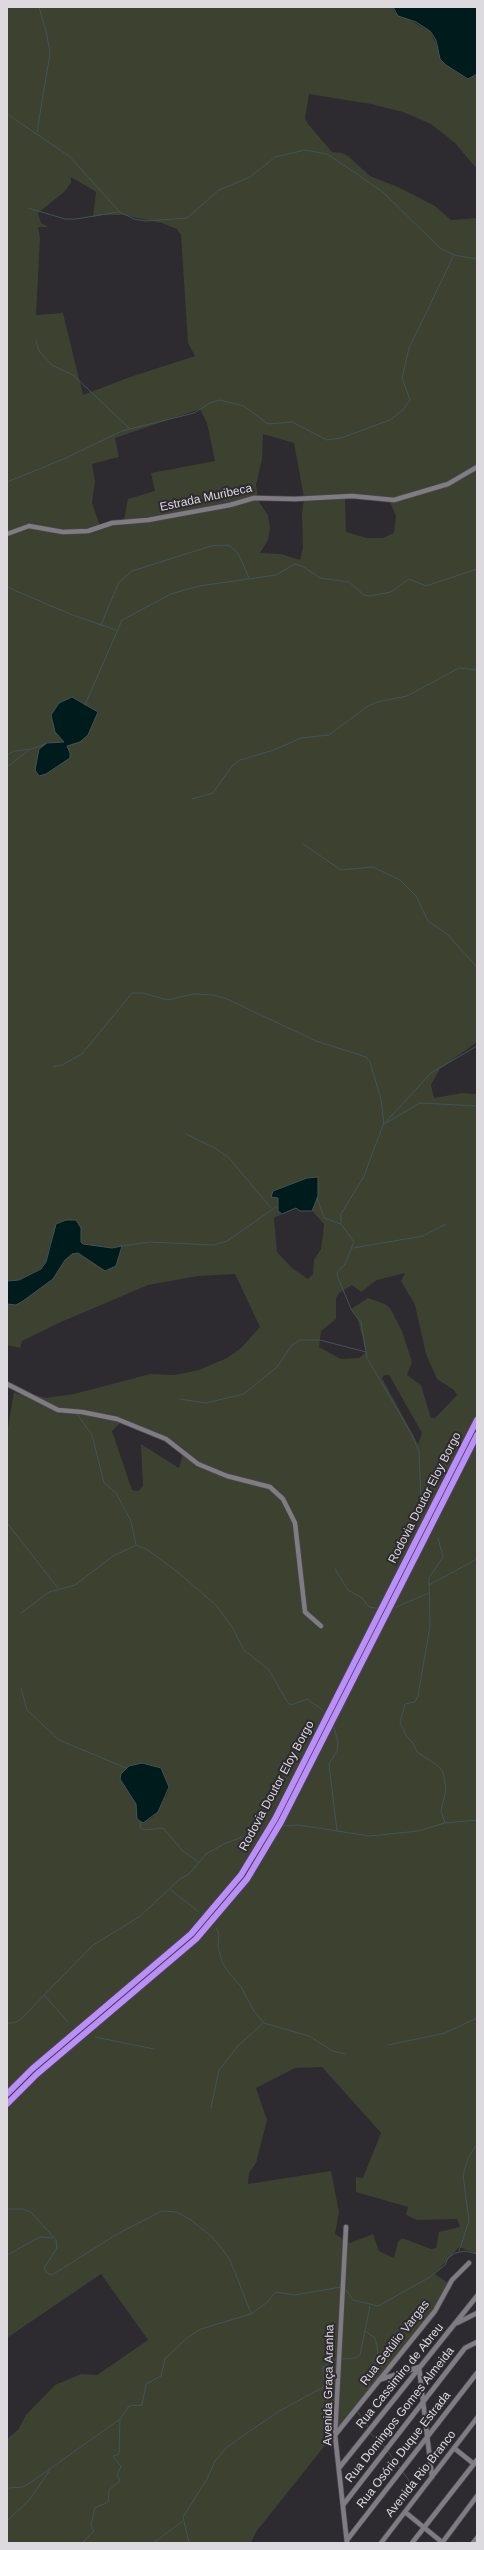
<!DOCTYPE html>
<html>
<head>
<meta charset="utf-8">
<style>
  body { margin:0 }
  #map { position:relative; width:484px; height:2550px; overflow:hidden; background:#2d2a30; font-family:Helvetica,sans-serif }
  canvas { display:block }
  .frame { position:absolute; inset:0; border:8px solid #dcdade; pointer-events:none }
</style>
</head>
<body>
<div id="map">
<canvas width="484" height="2550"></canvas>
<div class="frame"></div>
</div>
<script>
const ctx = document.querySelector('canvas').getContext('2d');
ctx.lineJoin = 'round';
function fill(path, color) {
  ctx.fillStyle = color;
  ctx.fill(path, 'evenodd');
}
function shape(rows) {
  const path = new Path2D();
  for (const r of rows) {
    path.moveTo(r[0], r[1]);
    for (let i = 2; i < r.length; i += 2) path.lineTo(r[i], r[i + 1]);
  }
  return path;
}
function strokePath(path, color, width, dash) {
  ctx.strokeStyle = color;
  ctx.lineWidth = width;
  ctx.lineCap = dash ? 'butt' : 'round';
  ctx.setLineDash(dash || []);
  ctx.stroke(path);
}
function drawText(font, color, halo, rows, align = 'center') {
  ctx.font = font + ' Helvetica,sans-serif';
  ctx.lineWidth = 4;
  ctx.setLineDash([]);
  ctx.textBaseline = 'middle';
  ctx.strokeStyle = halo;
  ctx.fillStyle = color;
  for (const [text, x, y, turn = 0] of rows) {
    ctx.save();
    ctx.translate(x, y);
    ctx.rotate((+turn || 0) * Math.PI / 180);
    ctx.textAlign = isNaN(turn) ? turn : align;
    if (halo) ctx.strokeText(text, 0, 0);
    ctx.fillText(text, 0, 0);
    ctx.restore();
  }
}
fill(shape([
  [7,7,393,7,394,12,430,31,446,65,465,78,469,79,477,74,477,169,455,143,431,124,403,112,371,104,309,94,305,118,308,124,332,152,342,153,348,156,370,176,398,187,435,206,451,220,477,218,477,1042,440,1069,431,1085,434,1098,462,1093,477,1094,477,2254,459,2247,435,2274,452,2286,256,2532,251,2543,7,2543,7,2439,18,2430,26,2415,55,2385,81,2374,97,2375,148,2340,101,2274,7,2338,7,1433,14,1392,20,1395,22,1391,46,1398,74,1394,150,1374,175,1375,199,1370,227,1358,241,1348,260,1327,235,1274,198,1276,148,1285,61,1322,22,1341,20,1348,7,1345,7,1304,10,1305,53,1279,65,1260,72,1254,78,1253,105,1271,116,1266,122,1246,112,1248,83,1244,81,1242,81,1228,50,1243,46,1262,41,1269,19,1280,7,1281],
  [71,177,96,192,93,217,102,215,123,215,162,223,177,229,181,235,188,343,195,356,130,377,83,395,63,313,36,315,40,238,38,227,48,227,41,223,38,213,64,192,71,183],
  [200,409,207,423,215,461,151,473,155,491,128,499,124,520,100,526,92,503,95,481,92,464,119,457,115,438],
  [263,434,294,443,304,498,302,515,303,548,300,560,281,554,260,553,268,540,270,528,268,515,259,502,256,485,262,459],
  [345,498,385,499,391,504,396,516,394,533,383,538,367,538,346,532],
  [72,697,98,712,88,735,66,746,70,753,70,758,46,774,39,776,53,742,64,742,62,739,59,703],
  [318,1177,318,1196,312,1211,324,1224,323,1234,321,1249,314,1260,313,1274,308,1279,292,1268,277,1252,274,1218,282,1214,279,1212,278,1198,273,1198,273,1191,307,1178],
  [405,1273,401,1281,415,1305,426,1354,437,1379,454,1390,457,1395,435,1418,431,1418,421,1385,407,1375,412,1362,402,1331,390,1308,385,1304,368,1298,351,1309,358,1320,366,1352,359,1358,341,1359,319,1347,321,1331,336,1319,336,1298,339,1293,352,1285,361,1292,377,1280],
  [384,1375,389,1375,422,1433,418,1444,382,1378],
  [121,1422,169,1441,183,1453,179,1468,141,1444,143,1486,138,1491,132,1490,112,1431],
  [142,1763,161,1768,169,1787,167,1795,153,1817,143,1823,136,1804,120,1780],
  [322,2067,381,2133,363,2178,356,2177,356,2192,408,2207,406,2215,417,2220,457,2219,460,2227,439,2232,436,2248,431,2249,402,2238,398,2242,394,2258,379,2251,373,2234,350,2243,335,2234,339,2212,331,2171,248,2184,249,2173,256,2163,267,2120,256,2088,295,2068]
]), '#3d412f');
const water = shape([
  [393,7,477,7,477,74,468,79,446,65,440,59,436,40,430,31,416,22,398,16,393,7],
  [72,697,98,712,88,735,80,742,67,746,70,753,70,758,46,774,39,776,35,770,39,749,47,743,64,742,55,732,51,715,59,703,72,697],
  [318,1177,318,1196,312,1211,300,1211,296,1208,282,1214,278,1211,278,1198,271,1197,273,1191,307,1178,318,1177],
  [66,1220,76,1220,81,1228,81,1242,83,1244,112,1248,122,1246,116,1266,105,1271,78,1253,72,1254,65,1260,53,1279,23,1301,16,1305,7,1304,7,1281,19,1280,41,1269,46,1262,56,1224,66,1220],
  [142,1763,161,1768,169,1787,158,1812,143,1823,137,1819,136,1804,120,1779,121,1774,129,1766,142,1763]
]);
fill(water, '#001b1c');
strokePath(water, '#425456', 1);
strokePath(shape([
  [7,114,69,156,120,212,134,219,146,221,187,218,219,190,250,177,275,157,305,150,327,154,360,176,384,193,440,248,454,255,477,259],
  [37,132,50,53,47,35,39,7],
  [28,208,65,219,76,219,119,212],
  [36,341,39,351,52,365,73,375,129,428],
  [7,482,66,458,122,431,194,413,210,403,219,400,244,406,268,424,292,422,327,440,341,438,390,420,403,410,410,400,402,378,409,348,454,255],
  [7,587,70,614,116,630],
  [101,625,119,582,132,571,211,546,228,545,238,553,249,578],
  [85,705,122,620,171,594,199,586,276,575,295,564,304,567,320,578,349,582,364,595,370,596,391,592,409,579,426,586,477,569],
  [7,755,14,751,32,749,45,744],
  [7,767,29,750],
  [192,799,213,793,232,766,240,760,274,750,301,738,329,735,368,706,377,702,407,696,459,668,477,670],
  [303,844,341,870,373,867,400,880,416,896,428,921,446,933,477,967],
  [53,1067,62,1065,82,1054,132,993,143,993,168,1000,193,994,214,995,227,999,316,1041,366,1057,370,1062,381,1099,384,1125],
  [386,1123,420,1103,477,1106],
  [186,1134,215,1148,229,1158,271,1208],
  [317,1198,324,1218,341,1224,354,1242,345,1264,337,1273,338,1278,352,1311,361,1322,367,1358,411,1433,419,1451,421,1501],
  [341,1223,341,1214,364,1176,383,1125,431,1073,477,1046],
  [121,1246,150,1242,214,1245,227,1241,276,1207],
  [353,1248,423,1236,446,1224],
  [180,1399,206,1403,244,1394,277,1367,291,1346,300,1340,320,1340,366,1352],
  [77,1414,92,1435,104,1483,116,1493,131,1521,136,1545],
  [7,1523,58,1588],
  [438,1538,443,1557,429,1578,430,1626,418,1696,415,1702,405,1704,400,1722,406,1736,413,1743,417,1752,437,1765,443,1772,446,1790,441,1811,445,1823],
  [335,1569,348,1590,362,1598,369,1607,376,1608],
  [429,1585,477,1559],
  [396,1607,429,1593],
  [21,1613,49,1592,75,1585,113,1556,136,1545,148,1550,175,1570,216,1605,232,1627,244,1650,269,1670,288,1703,291,1705,307,1699,323,1710],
  [21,1688,27,1710,59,1740,126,1768],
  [334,1727,338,1743,337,1751,329,1764,337,1831],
  [141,1822,140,1827,144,1830,163,1828,182,1850,198,1862],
  [284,1826,298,1825,370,1836,418,1831,445,1823,477,1820],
  [171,1890,199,1912],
  [216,1928,219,1934,218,1947,222,1962,229,1973,240,1985,254,2011,264,2023,309,2036,333,2051,345,2054],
  [45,1996,68,2022],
  [7,2023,14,2023,20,2020,93,1945,139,1917,180,1879,189,1874,206,1854,224,1844,258,1831],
  [95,2037,154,2049],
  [388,2045,445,2033,477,2018],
  [211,2108,219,2070,238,2046,263,2023],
  [7,2209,23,2209,31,2212,56,2240,57,2248,44,2268,47,2273,52,2275,117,2234,162,2211,176,2212,191,2220,212,2237,223,2250,230,2260,251,2313],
  [459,2251,469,2221,463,2175,468,2158,477,2144],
  [7,2255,40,2237,53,2238],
  [344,2287,353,2300,378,2306,430,2277,445,2265,448,2258,455,2253,465,2251,477,2254],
  [365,2331,375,2338,377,2346,378,2358,369,2379,369,2390],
  [340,2359,355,2358,360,2355,370,2306],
  [357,2411,369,2428],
  [370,2433,385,2447],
  [387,2450,400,2468],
  [402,2471,413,2486,413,2491],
  [7,2488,23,2487,30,2483,120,2419,129,2406,142,2405,146,2384,161,2376,165,2359,188,2337,201,2329,251,2314,266,2303,276,2292,295,2295,341,2287],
  [7,2521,29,2500,50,2470],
  [82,2543,94,2531,91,2525,95,2508,108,2502,109,2490,120,2481,117,2474,121,2467,113,2456,119,2454,120,2420],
  [153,2543,183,2521],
  [189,2543,183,2517,207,2479,215,2461,226,2448,244,2435,281,2410,322,2388,329,2379,322,2368,337,2359]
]), '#425456', 1);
const minor = shape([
  [7,534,29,526,63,532,88,531,112,523,148,520,230,505,254,498,295,499,352,496,394,500,448,484,477,467],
  [7,1384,58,1410,82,1412,117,1419,166,1439,198,1464,227,1476,270,1487,283,1499,295,1523,305,1612,321,1626],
  [346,2227,335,2435,347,2543],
  [457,2323,477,2313],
  [379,2380,419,2367,432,2477],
  [335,2435,435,2311,452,2280,469,2263],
  [454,2448,474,2464],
  [339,2468,477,2296],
  [343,2505,465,2348,477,2342],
  [405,2512,443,2543],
  [347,2540,477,2373],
  [381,2543,477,2418],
  [412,2543,477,2460],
  [442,2543,477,2496],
  [473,2543,477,2538]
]);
const highway = shape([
  [7,2094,32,2069,191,1934,241,1875,275,1819,477,1420],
  [7,2104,37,2074,196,1939,247,1879,281,1822,477,1435]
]);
strokePath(minor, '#49474b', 6);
strokePath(highway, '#49474b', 8);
strokePath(minor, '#7f7c83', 4.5);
strokePath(highway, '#ba8efb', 6);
drawText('12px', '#dcdade', '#2d2a30', [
  ["Estrada Muribeca",206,498,-12],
  ["Rodovia Doutor Eloy Borgo",425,1498,-63],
  ["Rodovia Doutor Eloy Borgo",277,1786,-62],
  ["Rua Getúlio Vargas",395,2343,-52],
  ["Rua Cassimiro de Abreu",400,2376,-51],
  ["Avenida Graça Aranha",329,2385,-89],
  ["Rua Domingos Gomes Almeida",400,2415,-52],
  ["Rua Osório Duque Estrada",404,2450,-52],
  ["Avenida Rio Branco",421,2474,-52]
]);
</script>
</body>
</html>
